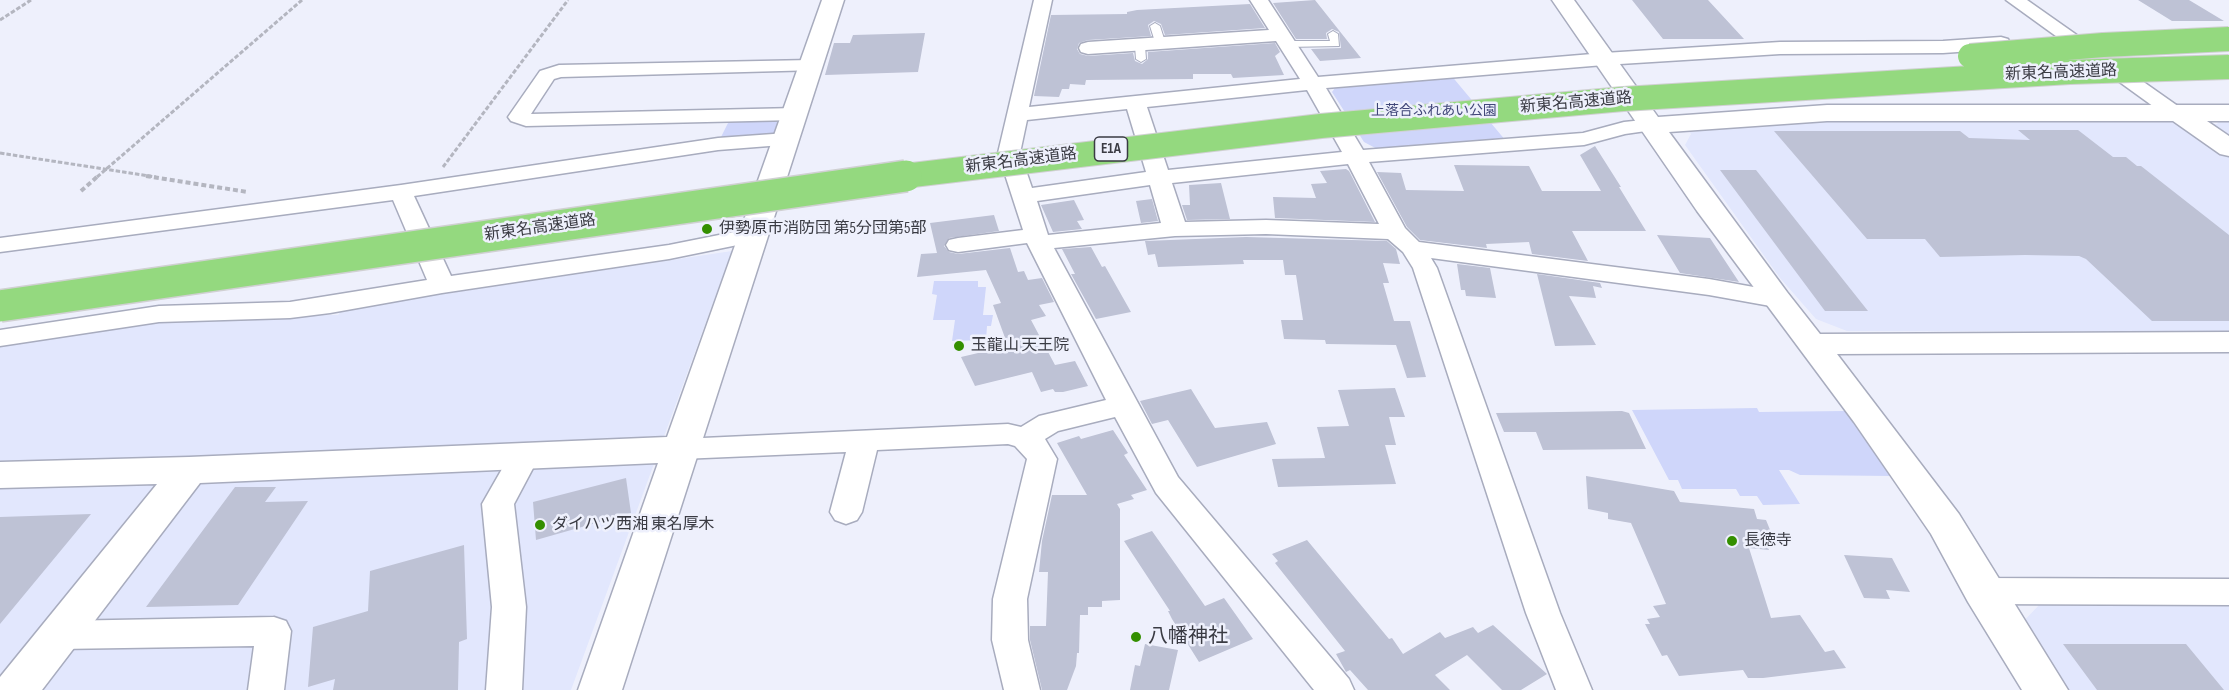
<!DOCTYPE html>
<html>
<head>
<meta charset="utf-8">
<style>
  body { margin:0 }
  canvas { display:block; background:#eef0fc }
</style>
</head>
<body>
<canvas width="2229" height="690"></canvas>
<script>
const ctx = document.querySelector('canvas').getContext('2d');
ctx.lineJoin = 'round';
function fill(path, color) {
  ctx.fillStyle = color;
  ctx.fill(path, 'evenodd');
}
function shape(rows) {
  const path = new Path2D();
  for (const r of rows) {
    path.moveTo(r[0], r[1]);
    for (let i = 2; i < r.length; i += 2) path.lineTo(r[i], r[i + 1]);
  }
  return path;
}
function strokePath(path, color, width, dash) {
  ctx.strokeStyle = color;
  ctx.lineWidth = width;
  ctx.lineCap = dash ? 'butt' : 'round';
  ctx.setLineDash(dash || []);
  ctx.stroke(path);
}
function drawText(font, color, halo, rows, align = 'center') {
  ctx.font = font + ' "Sofia Sans Condensed","Noto Sans JP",sans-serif';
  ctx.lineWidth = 5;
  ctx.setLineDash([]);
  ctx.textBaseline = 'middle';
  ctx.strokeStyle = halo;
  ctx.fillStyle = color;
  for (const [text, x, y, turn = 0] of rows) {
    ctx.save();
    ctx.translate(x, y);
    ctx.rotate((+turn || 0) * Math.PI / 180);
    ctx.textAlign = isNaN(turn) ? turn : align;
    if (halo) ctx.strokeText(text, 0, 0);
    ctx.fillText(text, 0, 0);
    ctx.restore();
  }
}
fill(shape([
  [1828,119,2164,119,2181,124,2217,124,2220,120,2229,120,2229,332,1847,331,1816,319,1780,278,1685,145,1691,134,1688,130],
  [732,251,571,690,0,690,0,344,127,317,338,315,343,309],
  [2042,602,2229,602,2229,690,2060,690,2016,629]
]), '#e2e7fd');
fill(shape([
  [1450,74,1506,141,1381,151,1364,142,1332,92,1338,84],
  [780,118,779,133,721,137,730,119],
  [934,281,978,281,978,287,986,287,983,315,993,315,991,326,987,326,986,340,952,341,955,320,933,320,937,295,932,294],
  [1757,408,1759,412,1845,411,1892,476,1800,475,1789,470,1779,470,1800,504,1763,505,1757,496,1740,496,1736,489,1682,489,1678,480,1669,480,1632,410]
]), '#cfd6fa');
fill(shape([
  [1315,0,1361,58,1320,61,1311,49,1341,48,1339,32,1332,29,1326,33,1327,39,1296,39,1273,3],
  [1632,0,1708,0,1744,39,1663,39],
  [2138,0,2189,0,2224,21,2172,21],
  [1250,4,1265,28,1165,35,1161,24,1154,21,1148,25,1151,36,1088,40,1079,43,1077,49,1080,54,1088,56,1133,53,1135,61,1142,64,1148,59,1148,52,1275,43,1280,52,1275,56,1284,75,1233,78,1231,74,1193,74,1193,79,1086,80,1085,85,1070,84,1069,89,1062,89,1059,97,1034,96,1051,15,1127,14,1127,12,1137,10],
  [925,33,918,72,825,75,834,43,850,43,853,35],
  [2018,130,2078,130,2113,157,2126,157,2137,166,2141,166,2229,235,2229,321,2152,321,2086,259,2079,256,2025,255,1940,257,1925,239,1867,239,1774,131,1960,131,1969,138,2030,140],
  [1595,146,1621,187,1619,187,1646,231,1572,231,1588,261,1532,254,1529,242,1486,244,1487,248,1420,240,1407,227,1377,172,1401,173,1406,190,1464,191,1454,165,1529,166,1542,191,1601,191,1580,155],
  [1346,169,1349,171,1375,222,1275,218,1273,197,1316,198,1311,184,1327,183,1320,171],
  [1720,170,1756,170,1868,311,1825,311],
  [1221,183,1230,219,1187,220,1182,205,1190,205,1189,185],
  [1152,199,1158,221,1141,223,1136,201],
  [1074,200,1084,220,1077,221,1082,229,1053,232,1041,205],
  [994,215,999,231,949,238,944,246,949,252,958,254,1010,248,1018,272,1024,271,1028,280,1042,278,1054,302,1039,305,1046,316,1031,320,1055,365,1075,361,1088,386,1063,392,1055,392,1053,389,1041,392,1032,372,975,386,961,357,1008,346,993,305,1001,303,986,270,917,277,921,254,937,253,930,223],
  [1657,235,1710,238,1739,282,1680,273],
  [1246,237,1387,241,1396,249,1400,264,1383,263,1389,283,1383,283,1394,321,1410,321,1426,377,1407,378,1396,345,1326,344,1325,340,1284,339,1281,320,1303,320,1296,275,1285,275,1283,260,1243,260,1244,264,1158,267,1155,254,1148,255,1145,241],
  [1091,247,1102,267,1105,266,1131,312,1096,319,1071,274,1075,274,1062,249],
  [1457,264,1490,268,1496,298,1466,296,1465,290,1461,290],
  [1537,274,1600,283,1602,288,1593,286,1596,298,1569,296,1596,345,1555,346],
  [1395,388,1405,417,1389,417,1396,445,1385,445,1396,484,1278,487,1272,459,1325,458,1317,427,1349,426,1338,390],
  [1191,389,1215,428,1267,422,1276,444,1197,467,1168,420,1152,424,1140,401],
  [1622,411,1629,413,1646,449,1543,450,1536,432,1504,432,1496,413],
  [1113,430,1128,453,1124,455,1147,490,1131,495,1134,499,1117,504,1120,509,1120,600,1102,601,1102,607,1088,607,1088,615,1080,615,1079,653,1077,653,1076,666,1067,690,1042,690,1030,640,1030,626,1046,626,1048,572,1039,572,1042,541,1052,495,1087,495,1057,443,1079,436,1081,439],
  [1586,476,1674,491,1680,502,1754,509,1757,519,1766,520,1775,542,1766,542,1769,550,1749,548,1771,618,1800,615,1825,652,1834,650,1846,668,1763,678,1748,678,1743,670,1679,676,1667,655,1662,656,1645,624,1650,624,1647,619,1660,617,1653,606,1666,604,1631,523,1608,519,1608,513,1588,509],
  [626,478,631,513,536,540,533,502],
  [235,487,276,487,265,502,308,501,238,605,146,607],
  [91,514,0,624,0,517],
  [1152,531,1205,606,1224,598,1253,639,1199,662,1172,619,1168,611,1170,611,1124,541],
  [1307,540,1389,639,1392,638,1403,654,1440,632,1445,638,1473,627,1478,633,1493,625,1547,674,1521,690,1502,690,1467,655,1435,675,1450,690,1368,690,1350,670,1346,672,1336,654,1345,651,1275,563,1278,561,1272,554],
  [464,545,467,639,459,642,458,690,333,690,335,679,308,687,313,627,368,611,370,571],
  [1844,555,1892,558,1910,592,1886,590,1890,599,1864,598],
  [1145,644,1178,650,1169,690,1130,690,1135,665,1140,666],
  [2063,644,2186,644,2224,690,2097,690]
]), '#bec2d5');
const service = shape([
  [1155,23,1160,26,1166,45,1164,47,1156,45,1150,26,1155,23],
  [1333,31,1338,34,1339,46,1287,47,1282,44,1287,41,1330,41,1328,34,1333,31],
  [1140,43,1145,46,1146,59,1141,62,1136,59,1135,46,1140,43]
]);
const minor = shape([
  [1034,0,1052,0,1029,107,1300,79,1276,41,1088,54,1081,52,1079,48,1081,44,1088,42,1269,30,1250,0,1268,0,1318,77,1604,53,1780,42,1943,41,2001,37,2008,39,2010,43,2008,47,2001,49,1943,53,1780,54,1604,65,1326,88,1363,150,1583,133,1624,122,1653,119,1660,121,1663,125,1660,129,1625,134,1584,145,1369,162,1405,228,1419,242,1709,279,1776,291,1785,294,1789,299,1785,304,1776,307,1709,295,1431,258,1437,268,1560,613,1592,690,1556,690,1526,613,1413,268,1403,252,1388,239,1266,234,1175,236,1054,248,1178,477,1349,679,1354,690,1314,690,1156,493,1115,417,1058,431,1045,439,1057,459,1027,599,1028,640,1040,690,1004,690,992,640,993,599,1027,459,1015,446,1008,444,877,450,862,512,857,520,846,524,835,520,830,512,846,452,681,459,670,456,666,449,670,442,681,439,1008,424,1021,427,1039,416,1106,400,1027,243,958,252,949,250,946,245,949,240,958,238,1023,230,998,153,1034,0],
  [1307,90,1342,152,1168,170,1147,107,1307,90],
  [1127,109,1146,172,1032,188,1020,153,1027,120,1127,109],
  [1348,164,1379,224,1266,220,1185,222,1172,183,1348,164],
  [1150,185,1161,223,1048,235,1037,201,1150,185],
  [2006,0,2027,0,2182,109,2185,113,2182,117,2175,119,2168,117,2006,0],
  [811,60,818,62,821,66,818,70,561,77,554,79,531,114,796,108,803,110,806,114,803,118,796,120,526,126,511,121,508,117,540,71,559,65,811,60],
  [787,133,795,134,798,139,795,144,718,150,414,196,451,276,669,245,754,228,762,230,766,235,762,240,669,259,442,293,330,313,290,318,159,322,0,346,0,330,159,306,290,302,427,280,393,200,0,252,0,238,401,185,718,138,787,133],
  [525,445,536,448,540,455,514,504,526,607,522,690,486,690,492,607,482,504,514,448,525,445],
  [1983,578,2229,579,2229,605,1983,604,1971,600,1966,591,1971,582,1983,578],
  [274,617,286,621,291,631,284,690,248,690,254,646,59,649,47,645,42,635,47,625,59,621,274,617]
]);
const tertiary = shape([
  [822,0,844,0,622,690,578,690,658,463,200,483,42,690,0,690,0,677,157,484,0,488,0,462,189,457,667,437,822,0],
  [1552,0,1574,0,1658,117,1827,105,2229,105,2229,121,2207,121,2229,136,2229,156,2220,154,2173,121,1827,121,1669,132,1787,292,1820,334,2229,332,2229,352,1837,354,1959,514,2068,690,2022,690,1968,602,1931,534,1854,422,1697,211,1552,0]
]);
strokePath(service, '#a8acbe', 2);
strokePath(minor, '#a8acbe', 3);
strokePath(tertiary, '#a8acbe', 3);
strokePath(shape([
  [0,20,31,0],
  [0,153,156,177],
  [443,167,568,0],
  [97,177,302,0]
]), '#b4b6c0', 3, [4.5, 2]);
strokePath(shape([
  [146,176,248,192],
  [81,191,98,176]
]), '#b4b6c0', 4, [5, 3]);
fill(service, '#fff');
fill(minor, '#fff');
fill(tertiary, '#fff');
const motorwayBridgeFar1 = shape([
  [1970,56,2103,45,2229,39],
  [896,177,1321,126,1623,99,2070,72,2229,67]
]);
const motorwayBridge = shape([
  [0,306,906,176]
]);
strokePath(motorwayBridgeFar1, '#d0d0d2', 26, []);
strokePath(motorwayBridge, '#d0d0d2', 34, []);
strokePath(motorwayBridgeFar1, '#94d97f', 24);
strokePath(motorwayBridge, '#94d97f', 31);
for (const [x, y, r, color] of [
  [707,229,6,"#348f00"],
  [959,346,6,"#348f00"],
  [540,525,6,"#348f00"],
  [1732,541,6,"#348f00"],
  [1136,637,6,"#348f00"]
]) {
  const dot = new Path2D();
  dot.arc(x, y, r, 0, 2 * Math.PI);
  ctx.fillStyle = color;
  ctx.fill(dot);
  strokePath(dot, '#eef0fc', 2);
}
drawText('14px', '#414779', '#eef0fc', [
  ["上落合ふれあい公園",1434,111]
]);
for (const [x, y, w] of [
  [1111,149,33]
]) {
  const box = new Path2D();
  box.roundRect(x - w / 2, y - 12, w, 24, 4.5);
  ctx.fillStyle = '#eef0fc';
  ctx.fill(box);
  strokePath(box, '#3a3b43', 1.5);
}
drawText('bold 15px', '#3a3b43', null, [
  ["E1A",1111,149]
]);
drawText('16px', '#3a3b43', '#eef0fc', [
  ["新東名高速道路",2061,73,-2],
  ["新東名高速道路",1576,103,-5],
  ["新東名高速道路",1021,161,-7],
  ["新東名高速道路",540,228,-8]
]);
drawText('16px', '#3a3b43', '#eef0fc', [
  ["伊勢原市消防団 第5分団第5部",719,229],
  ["玉龍山 天王院",971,346],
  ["ダイハツ西湘 東名厚木",552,525],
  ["長徳寺",1744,541]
], 'left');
drawText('20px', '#3a3b43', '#eef0fc', [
  ["八幡神社",1148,637]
], 'left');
</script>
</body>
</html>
